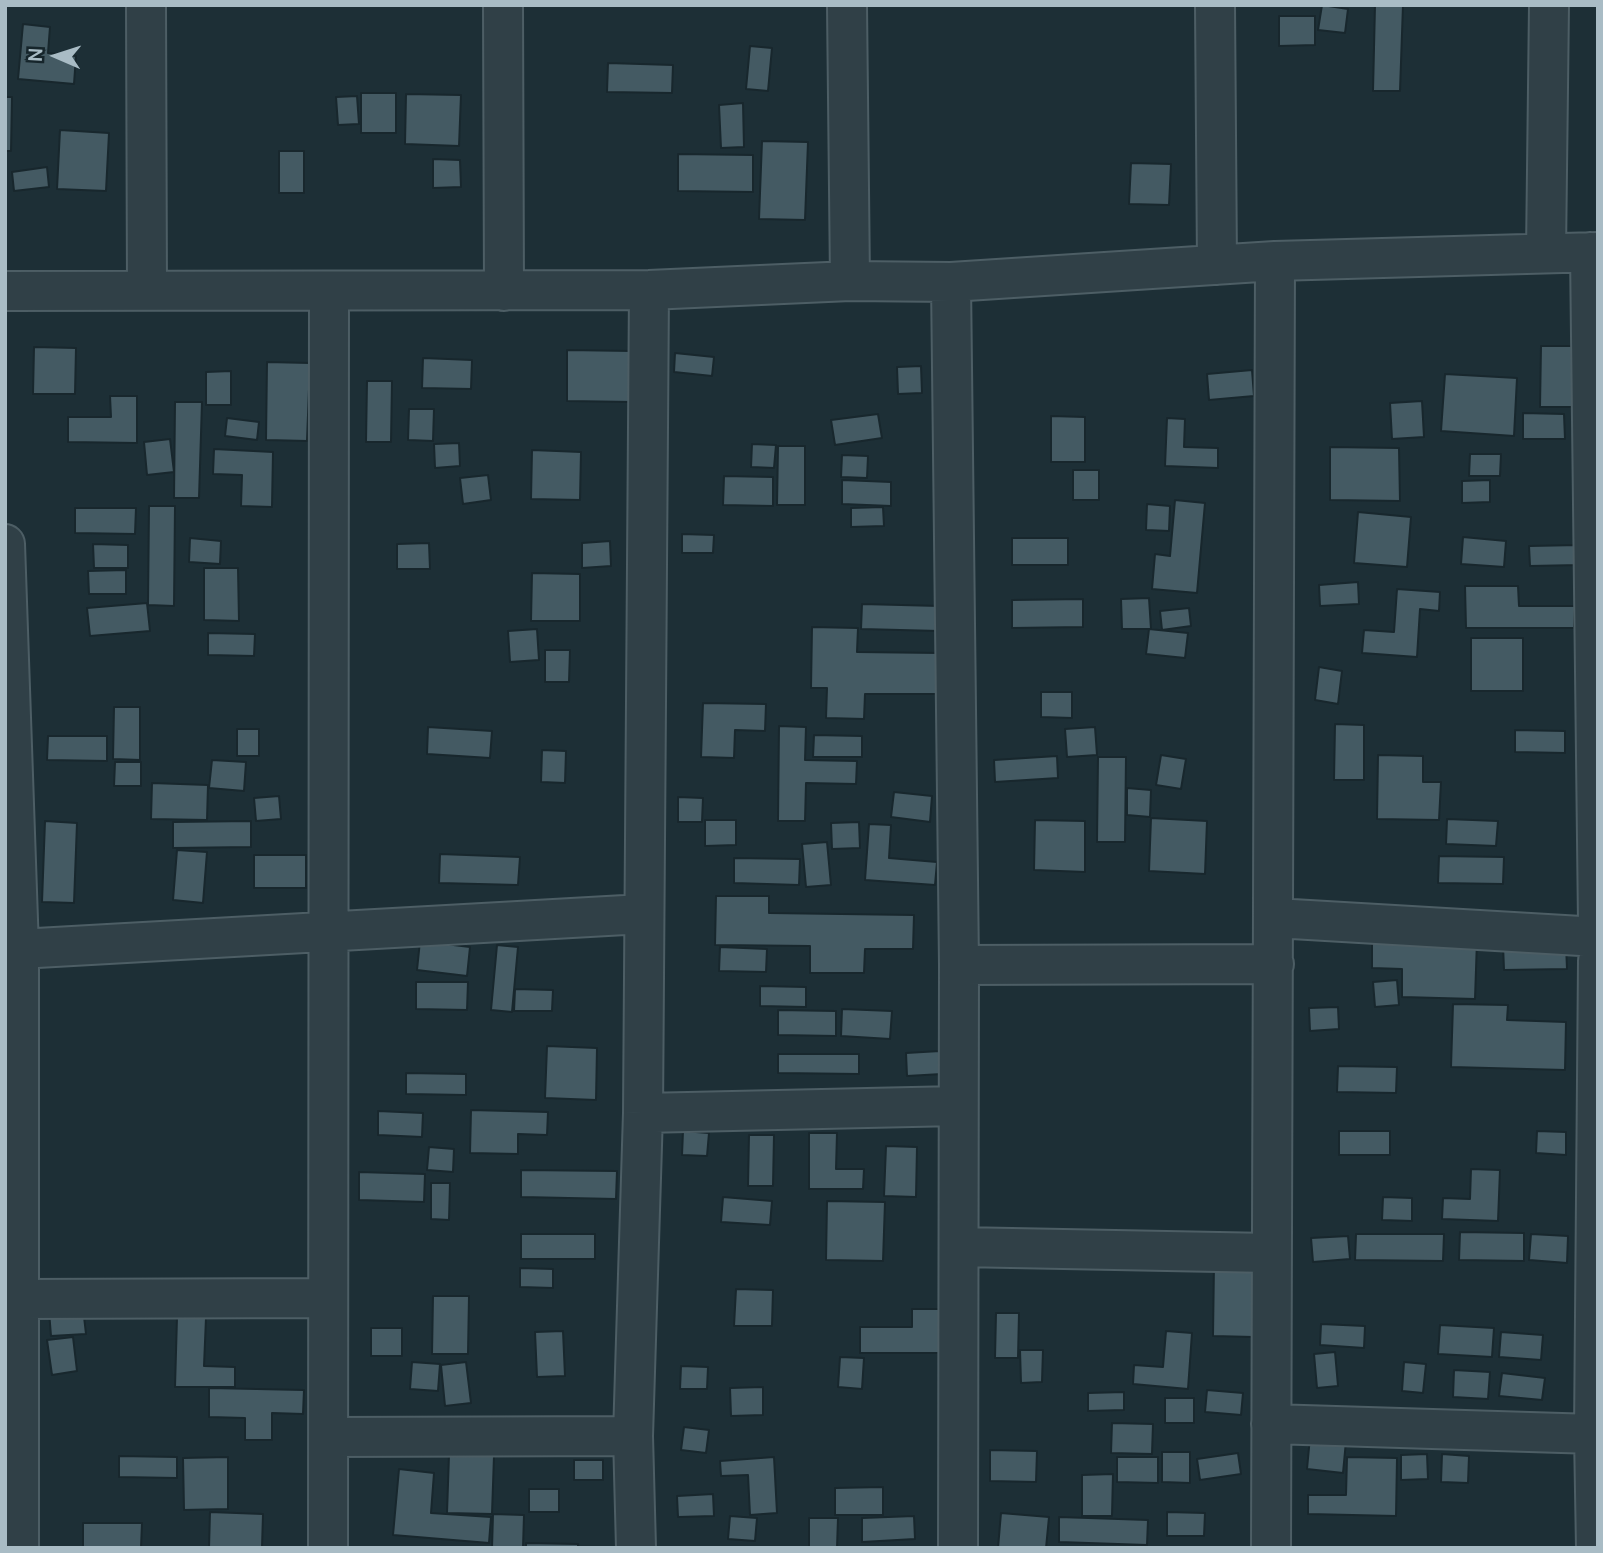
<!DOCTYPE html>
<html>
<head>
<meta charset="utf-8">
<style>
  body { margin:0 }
  #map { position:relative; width:1603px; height:1553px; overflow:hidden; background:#1d2f36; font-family:Manrope,sans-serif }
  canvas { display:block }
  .frame { position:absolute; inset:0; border:7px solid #a9bcc5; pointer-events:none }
  .north { position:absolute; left:21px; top:21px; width:70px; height:70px; -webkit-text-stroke:5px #16252b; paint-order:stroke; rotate:273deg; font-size:19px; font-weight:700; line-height:28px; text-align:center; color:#a9bcc5 }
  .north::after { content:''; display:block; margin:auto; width:24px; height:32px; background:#a9bcc5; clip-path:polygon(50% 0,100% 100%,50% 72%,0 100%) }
</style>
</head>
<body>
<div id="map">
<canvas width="1603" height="1553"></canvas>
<div class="frame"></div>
<div class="north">N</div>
</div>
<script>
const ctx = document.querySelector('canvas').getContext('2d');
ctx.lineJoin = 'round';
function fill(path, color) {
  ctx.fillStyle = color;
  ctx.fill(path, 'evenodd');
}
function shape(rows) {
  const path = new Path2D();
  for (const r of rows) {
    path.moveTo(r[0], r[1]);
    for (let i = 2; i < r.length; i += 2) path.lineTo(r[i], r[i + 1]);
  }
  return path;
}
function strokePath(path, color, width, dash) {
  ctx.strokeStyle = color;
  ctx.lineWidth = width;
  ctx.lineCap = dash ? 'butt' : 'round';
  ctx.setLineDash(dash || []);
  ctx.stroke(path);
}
const building = shape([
  [1322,5,1348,9,1345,33,1318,30,1322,5],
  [1375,5,1403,5,1400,91,1373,91,1375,5],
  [1279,16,1315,16,1315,45,1279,46,1279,16],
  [23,24,50,27,48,53,76,56,74,84,18,79,23,24],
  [750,46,772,48,768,91,746,89,750,46],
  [608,63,673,65,672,93,607,92,608,63],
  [361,93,396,93,396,133,361,133,361,93],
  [406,94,461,95,459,146,405,144,406,94],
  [357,96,359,124,338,125,336,97,357,96],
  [5,97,12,97,11,151,5,151,5,97],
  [743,103,744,147,721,148,719,105,743,103],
  [60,130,109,133,106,191,57,189,60,130],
  [762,141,808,142,805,220,759,219,762,141],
  [279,151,304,151,304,193,279,193,279,151],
  [678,154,753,155,753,192,678,191,678,154],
  [433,159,460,160,461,187,433,188,433,159],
  [1131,163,1171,164,1169,205,1129,204,1131,163],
  [47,167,49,187,14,191,12,172,47,167],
  [1541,346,1579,346,1578,407,1540,407,1541,346],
  [34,347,76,348,75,394,33,394,34,347],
  [567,350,632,351,632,402,567,401,567,350],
  [675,353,714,357,712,376,674,372,675,353],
  [423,358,472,360,471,389,422,388,423,358],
  [267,362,310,363,307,441,266,440,267,362],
  [921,366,922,393,898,394,897,367,921,366],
  [1252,370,1254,396,1209,400,1207,374,1252,370],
  [231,371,231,405,206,405,206,372,231,371],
  [1445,374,1517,378,1514,436,1441,431,1445,374],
  [367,381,392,381,391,442,366,442,367,381],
  [110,396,137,396,137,443,68,442,68,417,111,417,110,396],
  [1422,401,1424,437,1392,439,1390,403,1422,401],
  [175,402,202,402,199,498,174,498,175,402],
  [409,409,434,409,433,441,408,440,409,409],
  [1523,413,1564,414,1565,439,1523,439,1523,413],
  [878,414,882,438,835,445,831,420,878,414],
  [1051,416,1085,417,1085,462,1051,462,1051,416],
  [227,418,259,422,257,440,225,436,227,418],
  [1167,418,1185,419,1184,447,1218,448,1218,468,1165,466,1167,418],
  [170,439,174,472,147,475,144,442,170,439],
  [459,443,460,466,435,468,434,444,459,443],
  [752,444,776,445,774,468,751,467,752,444],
  [778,446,805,446,805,505,777,505,778,446],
  [1330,447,1399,448,1400,501,1330,500,1330,447],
  [214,449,273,452,272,507,241,506,242,475,213,474,214,449],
  [532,450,581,452,580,500,531,499,532,450],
  [1470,454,1501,454,1500,476,1469,476,1470,454],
  [842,455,868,456,867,478,841,477,842,455],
  [1073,470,1099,470,1099,500,1073,500,1073,470],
  [488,475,491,500,463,504,460,478,488,475],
  [724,476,773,477,773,506,723,505,724,476],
  [842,480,891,482,891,506,842,504,842,480],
  [1490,480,1490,502,1462,503,1462,481,1490,480],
  [1175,500,1205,503,1197,593,1152,589,1155,554,1170,556,1175,500],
  [1147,504,1170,506,1169,531,1146,530,1147,504],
  [149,506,175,506,174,606,148,605,149,506],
  [883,507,884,526,851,527,851,508,883,507],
  [75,508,136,508,135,534,75,533,75,508],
  [1358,512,1411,517,1407,567,1354,563,1358,512],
  [682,534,714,535,713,553,682,553,682,534],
  [1463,537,1506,541,1504,567,1461,564,1463,537],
  [190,538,221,541,220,564,189,562,190,538],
  [1012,538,1068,538,1068,565,1012,565,1012,538],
  [610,541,611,566,582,568,582,543,610,541],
  [429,543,430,569,397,569,397,544,429,543],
  [93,544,128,545,128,568,94,568,93,544],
  [1579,545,1580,565,1530,566,1529,546,1579,545],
  [204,568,238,568,239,621,204,620,204,568],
  [126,570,126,594,89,594,88,571,126,570],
  [532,573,580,574,580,621,531,621,532,573],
  [1358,582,1359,604,1320,606,1319,585,1358,582],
  [1465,586,1518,586,1519,606,1575,606,1574,628,1466,628,1465,586],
  [1397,589,1440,592,1439,611,1420,609,1417,657,1362,653,1364,630,1394,632,1397,589],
  [1149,598,1151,629,1122,629,1121,599,1149,598],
  [1083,599,1083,627,1012,628,1012,600,1083,599],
  [147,603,150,631,90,636,87,608,147,603],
  [862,604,940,606,939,631,861,629,862,604],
  [1189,608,1191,626,1162,630,1160,611,1189,608],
  [812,627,858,628,857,652,941,653,940,694,865,694,864,719,826,718,827,688,811,688,812,627],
  [537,629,539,660,510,662,508,631,537,629],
  [1149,629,1188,633,1185,658,1146,654,1149,629],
  [208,633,255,634,254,656,208,655,208,633],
  [1471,638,1523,638,1523,691,1471,691,1471,638],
  [545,650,570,650,569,682,545,682,545,650],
  [1319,667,1342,671,1338,704,1315,700,1319,667],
  [1041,692,1072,692,1072,718,1041,717,1041,692],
  [703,703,766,704,765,731,735,730,734,758,701,757,703,703],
  [114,707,140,707,140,760,113,759,114,707],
  [1335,724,1364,725,1364,780,1334,780,1335,724],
  [779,726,806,727,805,760,857,761,856,784,806,783,805,821,778,821,779,726],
  [428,727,492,731,490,758,427,754,428,727],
  [1095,727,1097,755,1067,757,1065,729,1095,727],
  [237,729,259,729,259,756,237,756,237,729],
  [1515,730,1565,731,1565,753,1515,752,1515,730],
  [814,735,862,736,862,757,813,757,814,735],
  [48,736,107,736,107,761,47,760,48,736],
  [542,750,566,751,565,783,541,782,542,750],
  [1161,755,1186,759,1181,789,1156,785,1161,755],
  [1378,755,1423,756,1423,782,1441,782,1439,820,1377,819,1378,755],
  [1057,756,1058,778,995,782,994,760,1057,756],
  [1098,757,1126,757,1125,842,1097,842,1098,757],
  [212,760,246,762,244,791,209,788,212,760],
  [115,762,141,762,141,786,114,786,115,762],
  [152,783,208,785,207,820,151,819,152,783],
  [1127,788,1151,790,1150,817,1127,815,1127,788],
  [894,792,932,796,930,822,891,817,894,792],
  [279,796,281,819,256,821,254,798,279,796],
  [678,797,703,798,702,822,678,822,678,797],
  [1151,818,1207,821,1205,874,1149,871,1151,818],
  [1447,819,1498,821,1496,846,1446,844,1447,819],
  [705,820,736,820,736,845,705,846,705,820],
  [1035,820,1085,821,1085,872,1034,870,1035,820],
  [45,821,77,823,74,903,42,902,45,821],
  [251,821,251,847,173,848,173,822,251,821],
  [859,822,860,848,832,849,831,823,859,822],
  [869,824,891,825,889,858,937,862,935,885,865,880,869,824],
  [827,842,831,885,806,887,802,844,827,842],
  [177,850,207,852,203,903,173,900,177,850],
  [440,854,520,857,518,885,439,883,440,854],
  [254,855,306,855,306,888,254,888,254,855],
  [1439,856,1504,857,1503,884,1438,883,1439,856],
  [734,858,800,859,799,885,734,883,734,858],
  [716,896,769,896,769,913,914,915,913,949,865,949,864,973,810,973,810,946,715,945,716,896],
  [1372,938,1477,940,1475,999,1402,997,1402,969,1372,968,1372,938],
  [420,941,470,947,467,976,417,970,420,941],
  [1566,944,1567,969,1504,970,1503,945,1566,944],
  [497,945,518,947,512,1012,491,1010,497,945],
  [720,947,767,949,766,972,719,971,720,947],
  [1397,980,1399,1005,1375,1007,1373,982,1397,980],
  [416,982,468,982,467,1010,416,1009,416,982],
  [760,986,806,987,806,1007,760,1006,760,986],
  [515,989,553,990,552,1011,514,1011,515,989],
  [1453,1004,1508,1005,1507,1020,1566,1022,1565,1070,1451,1067,1453,1004],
  [1338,1007,1339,1029,1310,1031,1309,1008,1338,1007],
  [842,1009,892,1011,890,1039,841,1036,842,1009],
  [778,1010,836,1011,836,1036,778,1035,778,1010],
  [547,1046,597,1048,596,1100,545,1098,547,1046],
  [940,1051,942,1074,907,1076,906,1053,940,1051],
  [778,1054,859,1054,859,1074,778,1073,778,1054],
  [1338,1066,1397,1067,1396,1093,1337,1092,1338,1066],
  [406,1073,466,1074,466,1095,406,1094,406,1073],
  [471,1110,548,1112,547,1135,518,1134,518,1154,470,1153,471,1110],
  [378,1111,423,1113,422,1137,378,1135,378,1111],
  [683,1131,709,1133,707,1156,682,1155,683,1131],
  [1339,1131,1390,1131,1390,1155,1339,1155,1339,1131],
  [1537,1131,1566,1132,1566,1155,1536,1153,1537,1131],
  [809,1133,837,1133,836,1169,864,1169,863,1189,809,1189,809,1133],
  [749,1135,774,1135,773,1186,748,1186,749,1135],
  [886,1146,917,1147,916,1197,884,1196,886,1146],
  [429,1147,454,1149,453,1172,427,1170,429,1147],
  [1471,1169,1500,1170,1498,1221,1442,1219,1443,1198,1470,1199,1471,1169],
  [521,1170,617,1171,616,1199,521,1197,521,1170],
  [359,1172,425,1174,424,1202,359,1200,359,1172],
  [431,1183,450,1183,449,1220,431,1219,431,1183],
  [723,1197,772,1201,770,1225,721,1222,723,1197],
  [1383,1197,1412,1198,1412,1221,1382,1220,1383,1197],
  [827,1201,885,1202,883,1261,826,1260,827,1201],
  [1460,1232,1524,1233,1524,1261,1459,1260,1460,1232],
  [521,1234,595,1234,595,1259,521,1259,521,1234],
  [1356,1234,1444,1234,1443,1261,1355,1260,1356,1234],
  [1531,1234,1568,1236,1567,1263,1529,1260,1531,1234],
  [1348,1236,1350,1259,1313,1262,1311,1238,1348,1236],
  [1214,1262,1254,1263,1253,1337,1213,1336,1214,1262],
  [520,1268,553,1269,553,1288,520,1287,520,1268],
  [736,1289,773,1290,772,1326,734,1326,736,1289],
  [433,1296,469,1296,468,1354,432,1354,433,1296],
  [83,1308,86,1334,51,1336,49,1311,83,1308],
  [912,1309,941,1309,941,1353,860,1353,860,1327,912,1327,912,1309],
  [996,1313,1019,1313,1018,1358,995,1358,996,1313],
  [177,1317,206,1318,204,1366,235,1367,235,1387,175,1387,177,1317],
  [1321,1324,1365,1326,1364,1348,1320,1345,1321,1324],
  [1440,1325,1494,1328,1492,1357,1438,1354,1440,1325],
  [371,1328,402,1328,402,1356,371,1356,371,1328],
  [563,1331,565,1376,537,1377,535,1332,563,1331],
  [1166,1331,1192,1333,1188,1389,1133,1384,1134,1365,1163,1367,1166,1331],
  [1501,1332,1543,1335,1541,1360,1499,1357,1501,1332],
  [73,1337,77,1371,52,1375,47,1340,73,1337],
  [1020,1350,1043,1350,1042,1382,1021,1383,1020,1350],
  [1335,1352,1338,1386,1317,1388,1314,1354,1335,1352],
  [840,1357,864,1358,862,1389,838,1387,840,1357],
  [412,1362,440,1364,438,1391,410,1389,412,1362],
  [466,1362,471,1403,445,1406,441,1365,466,1362],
  [1404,1362,1426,1364,1423,1393,1402,1391,1404,1362],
  [681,1366,708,1367,707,1389,680,1389,681,1366],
  [1454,1370,1490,1372,1488,1399,1453,1397,1454,1370],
  [1502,1373,1545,1378,1542,1400,1499,1396,1502,1373],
  [763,1387,763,1415,731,1416,730,1388,763,1387],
  [209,1388,304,1390,303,1414,272,1413,272,1440,245,1440,245,1418,209,1417,209,1388],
  [1207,1390,1243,1393,1241,1415,1205,1412,1207,1390],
  [1124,1392,1124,1410,1088,1411,1088,1393,1124,1392],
  [1165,1398,1194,1398,1194,1423,1165,1423,1165,1398],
  [1112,1423,1153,1424,1152,1454,1111,1453,1112,1423],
  [684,1427,709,1430,706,1453,681,1450,684,1427],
  [1310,1437,1346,1441,1343,1473,1307,1469,1310,1437],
  [990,1450,1037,1451,1036,1482,990,1481,990,1450],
  [1162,1452,1190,1452,1190,1483,1162,1482,1162,1452],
  [1238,1453,1241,1474,1200,1480,1197,1459,1238,1453],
  [1427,1454,1428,1479,1401,1480,1401,1455,1427,1454],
  [1442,1454,1469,1456,1468,1483,1441,1482,1442,1454],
  [449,1455,494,1456,492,1514,447,1513,449,1455],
  [119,1456,177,1457,177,1478,119,1477,119,1456],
  [228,1457,228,1509,184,1510,183,1458,228,1457],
  [774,1457,777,1513,750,1515,748,1475,721,1476,720,1461,774,1457],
  [1117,1457,1158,1457,1158,1483,1117,1482,1117,1457],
  [1347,1457,1397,1458,1396,1516,1308,1514,1308,1495,1346,1495,1347,1457],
  [574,1460,603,1460,603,1480,574,1480,574,1460],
  [399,1469,434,1473,431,1513,491,1517,489,1543,393,1535,399,1469],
  [1113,1474,1112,1516,1082,1516,1082,1475,1113,1474],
  [883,1487,883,1515,835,1515,835,1488,883,1487],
  [529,1489,559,1489,559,1512,529,1512,529,1489],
  [713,1494,714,1516,678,1517,677,1496,713,1494],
  [210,1512,263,1514,262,1548,209,1548,210,1512],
  [1167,1512,1205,1513,1204,1536,1167,1536,1167,1512],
  [1001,1513,1049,1517,1046,1548,998,1548,1001,1513],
  [493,1514,524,1515,523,1548,492,1548,493,1514],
  [730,1516,757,1518,755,1541,728,1539,730,1516],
  [914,1516,915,1539,862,1542,862,1518,914,1516],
  [1059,1517,1148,1520,1147,1545,1059,1542,1059,1517],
  [809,1518,838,1518,837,1548,809,1548,809,1518],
  [83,1523,142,1523,141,1548,83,1548,83,1523],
  [526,1543,578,1544,578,1548,526,1548,526,1543]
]);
fill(building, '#445a63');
strokePath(building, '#18272d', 2);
const minor = shape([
  [146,5,147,290],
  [503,5,504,291],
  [847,5,850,281],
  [1215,5,1217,265],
  [1546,252,1549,5],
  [1590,252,1598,923],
  [951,282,959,965,958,1548],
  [5,291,649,290,850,281,951,282,1275,261,1598,252],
  [5,544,19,949,19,1548],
  [1275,918,1598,937],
  [19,949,643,914],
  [959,965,1274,964],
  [643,1113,957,1106],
  [960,1247,1270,1253],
  [20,1299,327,1298],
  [1271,1424,1594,1434],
  [330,1437,633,1436],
  [328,1548,329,293],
  [636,1548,633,1436,643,1113,649,290],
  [1271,1548,1275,261],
  [1596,1548,1594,1434,1598,961]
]);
strokePath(minor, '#4d5e65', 42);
strokePath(minor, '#304047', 38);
</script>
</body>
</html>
